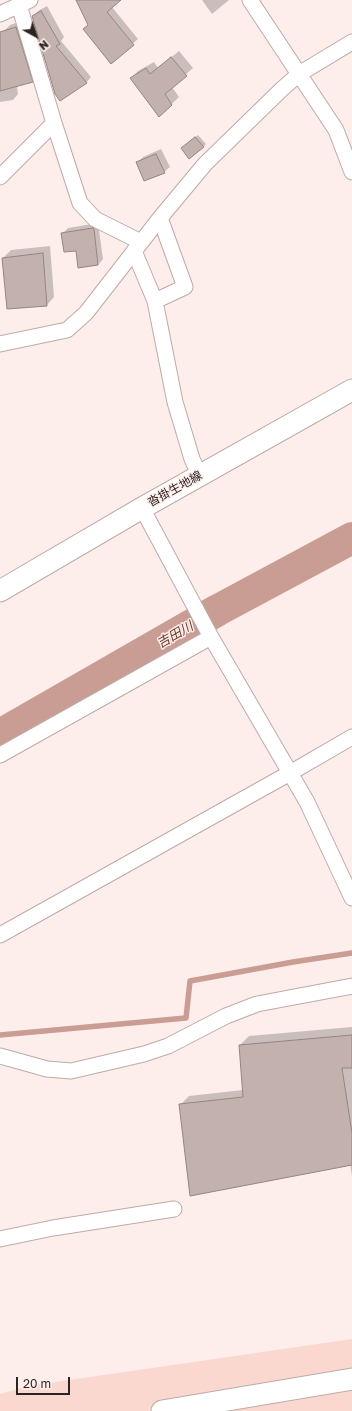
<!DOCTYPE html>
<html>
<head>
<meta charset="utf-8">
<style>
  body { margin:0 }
  #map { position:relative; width:352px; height:1411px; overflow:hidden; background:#fdeeeb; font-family:"Golos Text",sans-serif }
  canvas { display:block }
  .north { position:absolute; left:16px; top:16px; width:40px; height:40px; -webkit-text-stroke:3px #fdeeeb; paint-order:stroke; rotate:140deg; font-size:11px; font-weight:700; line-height:16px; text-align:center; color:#2a2422 }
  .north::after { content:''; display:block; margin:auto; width:14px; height:18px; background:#2a2422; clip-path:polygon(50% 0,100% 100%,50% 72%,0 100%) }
  .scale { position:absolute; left:16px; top:1377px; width:54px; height:18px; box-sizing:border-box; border:2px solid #2a2422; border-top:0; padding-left:5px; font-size:12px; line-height:14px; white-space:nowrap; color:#2a2422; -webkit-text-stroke:3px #fdeeeb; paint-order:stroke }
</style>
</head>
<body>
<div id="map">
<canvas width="352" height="1411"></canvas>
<div class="north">N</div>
<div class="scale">20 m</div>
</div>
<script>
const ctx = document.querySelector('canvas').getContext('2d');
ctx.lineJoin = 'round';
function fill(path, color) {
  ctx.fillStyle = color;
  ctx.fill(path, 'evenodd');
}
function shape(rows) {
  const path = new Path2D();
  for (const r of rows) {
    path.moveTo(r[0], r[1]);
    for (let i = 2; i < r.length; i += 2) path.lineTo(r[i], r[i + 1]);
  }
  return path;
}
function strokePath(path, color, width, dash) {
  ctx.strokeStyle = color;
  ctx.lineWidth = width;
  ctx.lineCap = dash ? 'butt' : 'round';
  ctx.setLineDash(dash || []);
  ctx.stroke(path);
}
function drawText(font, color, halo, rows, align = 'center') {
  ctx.font = font + ' "Golos Text","Noto Sans JP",sans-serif';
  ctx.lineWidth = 3;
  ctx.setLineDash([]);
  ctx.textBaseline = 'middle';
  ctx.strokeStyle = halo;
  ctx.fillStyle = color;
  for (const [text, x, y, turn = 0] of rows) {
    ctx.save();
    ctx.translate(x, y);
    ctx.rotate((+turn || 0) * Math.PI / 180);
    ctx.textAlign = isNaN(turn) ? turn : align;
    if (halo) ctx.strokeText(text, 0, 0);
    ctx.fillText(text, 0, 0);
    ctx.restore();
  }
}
fill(shape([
  [352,1339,352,1411,0,1411,0,1394,28,1386]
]), '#fad8d0');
fill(shape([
  [77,0,119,0,112,7,138,39,111,63,89,24],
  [202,0,229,0,212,14],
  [47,6,64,37,61,41,91,77,86,83,60,100,33,16,38,11],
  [22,21,38,76,32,82,17,86,18,94,13,100,0,102,0,39,4,31,10,25],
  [179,51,193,68,172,87,179,97,159,116,131,78,138,71,154,62,158,68],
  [198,135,206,144,203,147,182,148],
  [161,149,170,167,164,172,137,163,143,157],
  [98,223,103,259,98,265,79,267,77,250,62,234,68,228],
  [50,246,54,297,47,305,3,258,11,250],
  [352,1027,352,1176,350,1164,180,1105,189,1096,243,1090,240,1045,249,1036]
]), '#0003');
strokePath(shape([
  [0,1035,186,1018,190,981,293,962,352,953]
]), '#c99d93', 5.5);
strokePath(shape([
  [0,735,218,610,352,538]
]), '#c99d93', 32);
const building = shape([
  [76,0,121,0,107,12,134,45,111,64,83,29,88,25,76,0],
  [41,11,60,44,56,46,87,83,60,101,55,94,32,16,41,11],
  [16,27,33,82,0,91,0,32,16,27],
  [171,57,187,76,165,94,172,105,159,117,130,78,146,68,150,74,171,57],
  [195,137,204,147,189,159,181,148,195,137],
  [156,154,165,173,144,181,136,162,156,154],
  [93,228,94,229,98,265,78,268,76,251,64,252,61,233,93,228],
  [43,253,47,306,7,309,2,258,43,253],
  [352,1035,352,1068,342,1068,352,1133,352,1165,190,1196,179,1104,243,1097,239,1045,352,1035]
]);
fill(building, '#c3b1ad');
strokePath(building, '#958480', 1);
const street = shape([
  [250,0,336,130,352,172],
  [19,5,54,123,80,203,95,219,141,242],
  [0,14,30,0],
  [0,177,54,123],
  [134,251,155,301,185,287,160,218],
  [155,301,175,402,192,459,200,476],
  [0,344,67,330,86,313,160,218,205,164,282,89,299,74,352,42],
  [142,508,211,637,307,802,352,898],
  [0,755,211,637],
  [0,935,290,773,352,737],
  [0,1056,47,1069,71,1071,144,1054,168,1046,226,1016,257,1004,352,986],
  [0,1239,53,1228,174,1209]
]);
const secondary = shape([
  [0,591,142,508,352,390],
  [162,1411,352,1379]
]);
strokePath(street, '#bdaba7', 17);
strokePath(secondary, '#bdaba7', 23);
strokePath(street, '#fff', 15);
strokePath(secondary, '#fff', 21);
drawText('12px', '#2a2422', '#fdeeeb', [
  ["沓掛生地線",175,489,-29]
]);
drawText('italic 13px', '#6e3529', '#fdeeeb', [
  ["吉田川",175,635,-30]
]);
</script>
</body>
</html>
